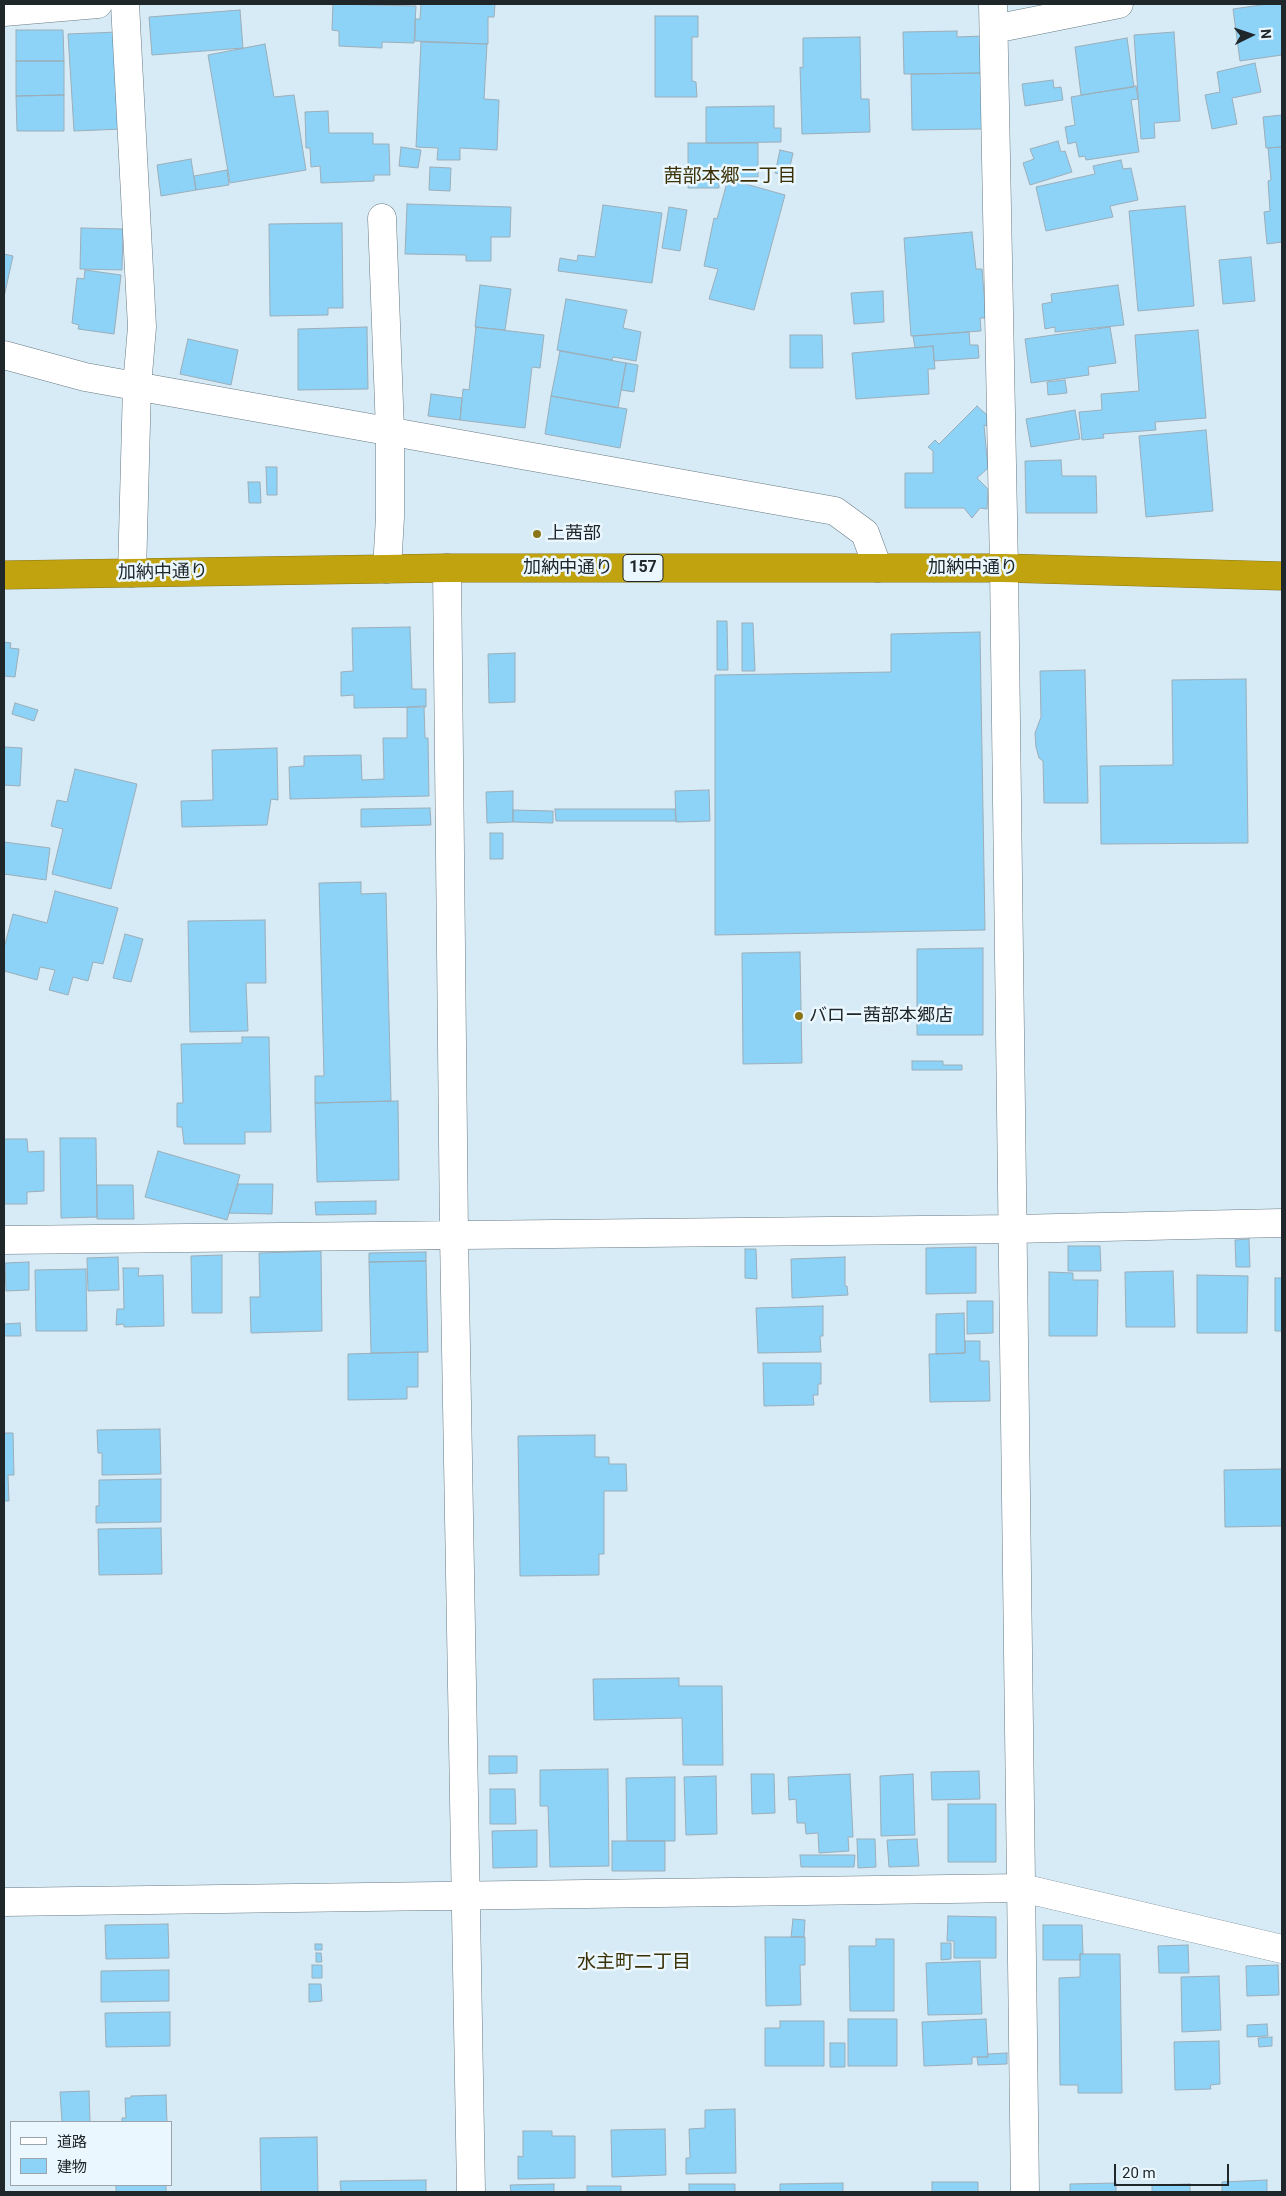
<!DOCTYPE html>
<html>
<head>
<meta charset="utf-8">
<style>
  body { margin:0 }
  #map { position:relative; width:1286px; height:2196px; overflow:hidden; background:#d7ebf6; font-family:Roboto,"Noto Sans JP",sans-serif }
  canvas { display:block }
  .frame { position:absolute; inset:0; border:5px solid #20272b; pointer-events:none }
  .legend { position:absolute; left:10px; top:2121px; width:162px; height:65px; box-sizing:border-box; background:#ebf7fe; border:1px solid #9aa4aa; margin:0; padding:6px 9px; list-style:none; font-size:15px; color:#20272b }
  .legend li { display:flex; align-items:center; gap:10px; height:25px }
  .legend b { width:25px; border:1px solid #9aa4aa }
  .north { position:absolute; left:1226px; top:10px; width:50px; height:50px; -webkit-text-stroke:4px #ebf7fe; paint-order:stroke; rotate:86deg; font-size:14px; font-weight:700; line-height:20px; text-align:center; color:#20272b }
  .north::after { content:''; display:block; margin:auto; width:18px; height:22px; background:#20272b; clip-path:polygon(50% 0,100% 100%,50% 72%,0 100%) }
  .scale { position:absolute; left:1114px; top:2164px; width:115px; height:22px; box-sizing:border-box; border:2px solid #20272b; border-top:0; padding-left:6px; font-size:15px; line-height:18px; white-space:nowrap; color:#20272b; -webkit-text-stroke:4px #ebf7fe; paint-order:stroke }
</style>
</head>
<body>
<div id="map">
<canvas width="1286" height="2196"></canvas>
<div class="frame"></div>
<ul class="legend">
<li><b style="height:6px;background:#fff"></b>道路</li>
<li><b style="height:14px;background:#8dd2f7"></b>建物</li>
</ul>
<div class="north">N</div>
<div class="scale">20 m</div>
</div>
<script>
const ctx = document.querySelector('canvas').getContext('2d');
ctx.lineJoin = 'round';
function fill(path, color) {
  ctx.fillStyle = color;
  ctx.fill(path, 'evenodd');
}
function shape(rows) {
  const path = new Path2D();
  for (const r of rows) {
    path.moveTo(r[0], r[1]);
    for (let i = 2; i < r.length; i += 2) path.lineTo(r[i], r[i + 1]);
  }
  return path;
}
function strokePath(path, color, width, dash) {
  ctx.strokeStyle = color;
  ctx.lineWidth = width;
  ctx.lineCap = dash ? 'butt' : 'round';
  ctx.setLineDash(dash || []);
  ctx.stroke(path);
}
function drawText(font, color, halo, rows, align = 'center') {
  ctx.font = font + ' Roboto,"Noto Sans JP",sans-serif';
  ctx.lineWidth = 5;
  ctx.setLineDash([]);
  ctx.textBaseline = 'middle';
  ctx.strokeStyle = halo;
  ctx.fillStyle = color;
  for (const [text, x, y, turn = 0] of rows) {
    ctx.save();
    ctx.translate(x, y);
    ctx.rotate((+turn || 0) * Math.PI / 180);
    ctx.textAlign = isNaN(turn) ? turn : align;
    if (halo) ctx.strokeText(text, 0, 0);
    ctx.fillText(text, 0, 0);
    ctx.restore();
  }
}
const building = shape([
  [333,4,416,6,414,43,382,42,382,48,339,46,339,31,332,30,333,4],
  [421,4,495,4,494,17,488,17,488,44,415,41,415,19,420,19,421,4],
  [1268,4,1282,4,1282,55,1240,61,1233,9,1268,4],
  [240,10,243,48,152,55,149,17,240,10],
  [655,16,698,16,698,37,692,37,692,81,696,82,697,97,655,97,655,16],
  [16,30,63,30,64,61,16,61,16,30],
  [957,31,957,37,983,36,984,73,904,74,903,32,957,31],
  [118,32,123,129,74,131,68,34,118,32],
  [1174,32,1180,121,1154,123,1155,138,1141,139,1134,35,1174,32],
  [860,37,861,99,869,99,870,132,802,134,800,67,803,68,803,38,860,37],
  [1127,38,1134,87,1081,95,1075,47,1127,38],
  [421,42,487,44,484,99,499,100,497,150,460,148,460,160,437,160,438,148,416,147,421,42],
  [265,44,274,97,294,95,306,170,230,183,208,55,265,44],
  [16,61,64,61,64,95,16,96,16,61],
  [1255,63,1261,92,1232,98,1237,124,1212,129,1205,95,1220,92,1217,72,1255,63],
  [984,73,984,129,912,130,911,74,984,73],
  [1053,80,1054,88,1061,87,1063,100,1025,106,1022,84,1053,80],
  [1136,86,1138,99,1131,100,1139,152,1086,160,1085,156,1079,157,1076,142,1068,144,1065,127,1075,125,1071,97,1136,86],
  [64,95,64,131,17,131,16,96,64,95],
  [774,106,774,128,781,128,781,142,706,143,706,107,774,106],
  [328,111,329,133,373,133,373,144,389,144,390,175,374,175,374,181,321,183,320,166,311,167,310,148,306,148,305,112,328,111],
  [1282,115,1282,147,1266,148,1263,117,1282,115],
  [1058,141,1061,152,1065,151,1072,172,1030,185,1023,163,1034,159,1030,149,1058,141],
  [688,143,758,143,758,177,719,178,719,188,688,188,688,143],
  [401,147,421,150,418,168,399,166,401,147],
  [1282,147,1282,242,1267,244,1264,212,1270,211,1268,181,1271,180,1268,148,1282,147],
  [780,150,793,153,788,176,775,173,780,150],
  [191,159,196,190,161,196,157,165,191,159],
  [1121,160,1123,169,1131,168,1138,200,1110,206,1113,217,1046,231,1036,187,1095,174,1093,166,1121,160],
  [430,167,451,168,450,191,429,190,430,167],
  [227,170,229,185,196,190,194,176,227,170],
  [728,179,785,195,754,310,709,299,718,269,704,266,714,218,717,219,728,179],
  [407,204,511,207,510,237,491,237,491,261,466,261,466,255,405,254,407,204],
  [603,205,662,213,652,283,558,271,560,258,577,261,578,255,595,257,603,205],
  [1185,206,1194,306,1138,311,1129,211,1185,206],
  [669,207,687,210,680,251,662,248,669,207],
  [342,223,343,308,328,308,328,315,270,316,269,224,342,223],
  [81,228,123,229,122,270,80,269,81,228],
  [972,232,976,269,982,269,986,318,980,318,981,331,911,336,904,238,972,232],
  [4,254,13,256,4,297,4,254],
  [1251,257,1255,301,1223,304,1219,260,1251,257],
  [85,270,121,275,114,334,78,329,79,325,72,323,77,278,84,279,85,270],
  [480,285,511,289,505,330,475,327,480,285],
  [1118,285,1124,325,1055,332,1055,327,1045,329,1042,304,1052,302,1051,294,1118,285],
  [883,291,884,322,854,324,851,293,883,291],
  [566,299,627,310,623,328,641,332,636,361,613,357,612,360,557,350,566,299],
  [367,327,368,389,298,390,298,329,367,327],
  [476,327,544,335,540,368,532,367,525,428,460,420,463,389,469,390,476,327],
  [1110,327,1116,363,1088,367,1089,375,1031,383,1025,339,1110,327],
  [1198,330,1206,418,1155,422,1156,430,1103,434,1104,438,1082,440,1079,412,1102,410,1101,394,1139,391,1135,335,1198,330],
  [969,332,970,345,978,345,979,358,934,361,933,346,915,348,913,336,969,332],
  [790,335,822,335,823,368,790,368,790,335],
  [188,339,238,350,231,385,180,374,188,339],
  [933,346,935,369,928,369,929,394,856,399,852,353,933,346],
  [560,351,626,363,618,408,551,396,560,351],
  [626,363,638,365,634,392,621,390,626,363],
  [1065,380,1067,393,1048,395,1047,382,1065,380],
  [431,394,462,398,460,420,428,416,431,394],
  [551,396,627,409,620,448,545,434,551,396],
  [977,406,987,415,987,426,984,425,988,468,977,478,988,489,987,509,980,508,972,518,964,508,905,508,905,473,933,473,933,451,928,447,935,440,939,444,977,406],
  [1075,410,1080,439,1031,447,1026,419,1075,410],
  [1206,430,1213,511,1146,517,1139,436,1206,430],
  [1061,460,1062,476,1096,476,1097,513,1026,513,1025,461,1061,460],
  [266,467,277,467,277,495,267,495,266,467],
  [248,482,260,482,261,503,249,503,248,482],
  [717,621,727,621,728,670,717,670,717,621],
  [742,623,753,623,755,671,742,671,742,623],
  [410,627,412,689,426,689,426,707,354,708,354,695,341,696,341,672,353,671,352,628,410,627],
  [980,632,985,930,715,935,715,675,891,672,891,634,980,632],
  [4,642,11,643,10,648,19,649,15,677,4,676,4,642],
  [515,653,515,702,489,703,488,654,515,653],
  [1085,670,1088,803,1044,803,1043,761,1039,758,1036,747,1035,733,1041,717,1040,671,1085,670],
  [1246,679,1248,843,1101,844,1100,766,1173,765,1172,680,1246,679],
  [15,703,38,710,34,721,12,714,15,703],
  [424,706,425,738,428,738,429,796,290,799,289,767,304,766,304,756,361,755,362,780,384,779,383,738,407,738,407,707,424,706],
  [4,747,22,748,20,786,4,785,4,747],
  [277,748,278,800,271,799,267,825,182,827,181,801,213,800,212,750,277,748],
  [75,769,137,784,111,889,52,874,63,829,51,826,57,800,67,802,75,769],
  [709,790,710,821,676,822,675,791,709,790],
  [513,791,513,822,487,823,486,792,513,791],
  [430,808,431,825,361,827,361,809,430,808],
  [555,809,675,809,676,821,556,821,555,809],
  [513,810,553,811,553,823,513,822,513,810],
  [490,833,503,833,503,859,490,859,490,833],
  [4,842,50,848,46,880,4,874,4,842],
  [361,882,361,894,386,893,391,1101,315,1103,315,1076,324,1076,319,883,361,882],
  [55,891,118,908,103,964,93,962,88,981,73,977,68,995,49,990,55,970,40,967,37,980,4,971,4,948,13,914,47,923,55,891],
  [265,920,266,983,246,983,248,1031,190,1032,188,921,265,920],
  [125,934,143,939,131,982,113,978,125,934],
  [983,948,983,1035,917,1035,917,949,983,948],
  [800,952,802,1063,743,1064,742,953,800,952],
  [242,1037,269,1037,271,1132,245,1132,245,1144,184,1144,182,1127,177,1127,177,1103,183,1103,181,1044,242,1043,242,1037],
  [912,1061,943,1061,943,1065,962,1065,962,1070,912,1070,912,1061],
  [398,1101,399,1180,317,1182,315,1103,398,1101],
  [60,1138,96,1138,97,1217,61,1218,60,1138],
  [4,1139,27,1139,28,1152,44,1151,44,1191,27,1192,27,1204,4,1204,4,1139],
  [158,1151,240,1175,227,1220,145,1197,158,1151],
  [238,1184,273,1184,272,1214,229,1213,238,1184],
  [97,1185,133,1185,134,1219,97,1219,97,1185],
  [376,1201,376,1214,316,1215,315,1202,376,1201],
  [1249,1239,1250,1267,1236,1267,1235,1240,1249,1239],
  [1068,1246,1100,1246,1101,1271,1068,1271,1068,1246],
  [976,1247,976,1293,926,1294,926,1248,976,1247],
  [745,1249,756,1249,757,1279,745,1278,745,1249],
  [321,1251,322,1331,251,1333,250,1297,260,1297,259,1253,321,1251],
  [426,1252,426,1261,369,1262,369,1253,426,1252],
  [222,1255,222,1313,192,1313,191,1256,222,1255],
  [118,1257,119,1290,88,1291,87,1258,118,1257],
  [845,1257,845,1286,847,1286,848,1295,792,1298,791,1259,845,1257],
  [426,1261,428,1352,371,1353,369,1262,426,1261],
  [29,1262,29,1290,6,1291,5,1263,29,1262],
  [123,1268,139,1268,138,1276,163,1275,164,1326,124,1327,124,1324,116,1325,117,1309,124,1309,123,1268],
  [86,1269,87,1331,36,1331,35,1270,86,1269],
  [1173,1271,1175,1327,1126,1327,1125,1272,1173,1271],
  [1049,1272,1073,1273,1073,1280,1098,1280,1097,1336,1049,1336,1049,1272],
  [1197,1275,1248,1276,1247,1333,1197,1333,1197,1275],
  [1275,1278,1282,1278,1282,1331,1275,1331,1275,1278],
  [967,1301,993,1301,993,1333,967,1334,967,1301],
  [823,1306,823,1336,820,1336,821,1352,758,1353,756,1308,823,1306],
  [964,1313,965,1353,936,1354,936,1314,964,1313],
  [20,1323,21,1336,4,1336,4,1324,20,1323],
  [965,1341,980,1341,980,1361,989,1361,990,1401,930,1402,929,1354,965,1353,965,1341],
  [418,1352,418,1387,407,1387,407,1399,348,1400,348,1354,418,1352],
  [763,1363,821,1363,821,1384,818,1384,818,1395,813,1395,814,1405,764,1406,763,1363],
  [160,1429,161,1474,102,1475,102,1453,98,1453,97,1430,160,1429],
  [4,1433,13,1433,14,1475,8,1475,9,1501,4,1501,4,1433],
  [595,1435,595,1457,609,1457,609,1464,626,1464,627,1491,604,1491,604,1554,599,1554,599,1575,520,1576,518,1436,595,1435],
  [1282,1469,1282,1526,1225,1527,1224,1470,1282,1469],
  [161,1479,161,1522,96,1523,96,1506,99,1506,99,1480,161,1479],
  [161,1528,162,1574,99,1575,98,1529,161,1528],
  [679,1678,679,1686,722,1686,723,1765,683,1765,682,1718,594,1720,593,1679,679,1678],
  [489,1756,517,1756,517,1773,489,1774,489,1756],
  [608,1769,609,1866,550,1867,548,1806,540,1806,540,1770,608,1769],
  [979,1771,980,1799,932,1800,931,1772,979,1771],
  [751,1774,774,1774,775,1813,752,1814,751,1774],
  [850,1774,853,1837,848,1837,849,1851,819,1853,818,1833,806,1834,805,1823,797,1823,796,1799,789,1800,788,1777,850,1774],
  [913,1774,915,1835,881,1836,880,1776,913,1774],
  [716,1776,717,1834,686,1835,684,1777,716,1776],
  [675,1777,675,1841,627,1841,626,1778,675,1777],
  [490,1789,515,1789,516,1824,490,1824,490,1789],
  [948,1804,996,1804,996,1862,948,1862,948,1804],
  [537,1830,537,1867,493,1868,492,1831,537,1830],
  [857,1839,875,1839,876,1867,858,1868,857,1839],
  [917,1839,919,1866,889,1867,887,1840,917,1839],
  [612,1841,665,1841,665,1871,612,1871,612,1841],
  [800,1855,855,1855,854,1867,801,1867,800,1855],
  [948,1916,996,1917,996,1958,954,1958,954,1941,947,1941,948,1916],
  [793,1919,805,1920,804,1937,791,1937,793,1919],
  [168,1924,169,1958,106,1959,105,1925,168,1924],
  [1043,1925,1082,1925,1083,1954,1080,1954,1080,1960,1043,1960,1043,1925],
  [765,1937,805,1937,805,1965,800,1965,801,2005,766,2006,765,1937],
  [876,1939,894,1939,894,2011,850,2011,849,1946,876,1946,876,1939],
  [941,1943,951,1943,951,1959,941,1960,941,1943],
  [315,1944,322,1944,322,1950,315,1950,315,1944],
  [1188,1945,1189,1973,1159,1973,1158,1946,1188,1945],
  [316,1953,321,1953,322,1962,316,1962,316,1953],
  [1080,1954,1120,1954,1122,2093,1078,2093,1078,2085,1060,2085,1059,1978,1080,1977,1080,1954],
  [980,1961,982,2014,928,2015,926,1963,980,1961],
  [312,1965,322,1965,322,1978,312,1978,312,1965],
  [1278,1965,1279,1995,1247,1996,1246,1966,1278,1965],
  [169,1970,169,2001,101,2002,101,1971,169,1970],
  [1219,1976,1221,2030,1182,2032,1181,1977,1219,1976],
  [309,1984,321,1984,322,2001,309,2002,309,1984],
  [170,2012,170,2046,106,2047,105,2013,170,2012],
  [848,2019,897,2019,897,2066,848,2066,848,2019],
  [986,2019,988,2057,972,2057,972,2064,924,2066,922,2022,986,2019],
  [780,2021,824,2021,824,2066,765,2066,765,2028,780,2028,780,2021],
  [1267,2024,1268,2036,1247,2037,1247,2025,1267,2024],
  [1272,2037,1272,2046,1259,2047,1258,2038,1272,2037],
  [1219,2041,1220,2084,1210,2085,1211,2089,1175,2090,1174,2042,1219,2041],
  [830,2043,845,2043,845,2067,830,2067,830,2043],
  [1007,2053,1007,2064,978,2065,977,2057,988,2057,987,2054,1007,2053],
  [89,2091,90,2122,62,2122,60,2092,89,2091],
  [166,2095,167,2122,122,2122,122,2118,126,2118,125,2098,131,2098,131,2096,166,2095],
  [735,2109,736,2173,686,2174,686,2158,690,2158,689,2129,705,2128,705,2110,735,2109],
  [665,2129,666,2175,612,2177,611,2130,665,2129],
  [523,2131,552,2131,552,2136,575,2136,575,2178,518,2179,518,2156,523,2157,523,2131],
  [317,2137,318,2192,261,2192,260,2138,317,2137],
  [426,2180,426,2192,341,2192,340,2181,426,2180],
  [1267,2180,1267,2192,1222,2192,1222,2182,1267,2180],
  [932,2182,978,2182,978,2192,932,2192,932,2182],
  [843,2183,843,2192,780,2192,780,2184,843,2183],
  [1116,2183,1116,2192,1070,2192,1070,2184,1116,2183],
  [554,2184,554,2192,511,2192,510,2185,554,2184],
  [689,2184,735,2184,735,2192,689,2192,689,2184],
  [1190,2184,1190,2192,1152,2192,1152,2185,1190,2184],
  [116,2185,166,2185,166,2192,116,2192,116,2185],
  [587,2186,621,2186,621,2192,587,2192,587,2186]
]);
fill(building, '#8dd2f7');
strokePath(building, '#9baeb9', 1);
const street = shape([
  [125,4,142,327,137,386,132,573],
  [993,4,1004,568,1025,2192],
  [4,12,98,4],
  [994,29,1119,4],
  [382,218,390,431,390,517,387,569],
  [4,355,85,377,835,511,865,533,878,568],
  [447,568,454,1235,471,2192],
  [4,1240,1013,1229,1282,1223],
  [4,1902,1022,1888,1282,1949]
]);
const highway = shape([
  [4,575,447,568,1004,568,1282,576]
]);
strokePath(street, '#687a84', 29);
strokePath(highway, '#897819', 29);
strokePath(street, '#fff', 28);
strokePath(highway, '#c1a310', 28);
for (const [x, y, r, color] of [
  [537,534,5,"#8a7519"],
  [799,1016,5,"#8a7519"]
]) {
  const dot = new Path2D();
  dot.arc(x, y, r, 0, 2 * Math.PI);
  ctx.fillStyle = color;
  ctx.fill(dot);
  strokePath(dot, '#ebf7fe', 2);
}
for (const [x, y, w] of [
  [643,568,40]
]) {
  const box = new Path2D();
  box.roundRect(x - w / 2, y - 13.5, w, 27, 4);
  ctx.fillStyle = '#ebf7fe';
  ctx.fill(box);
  strokePath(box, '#20272b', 1);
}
drawText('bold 16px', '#20272b', null, [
  ["157",643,568]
]);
drawText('18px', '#20272b', '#ebf7fe', [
  ["上茜部",547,534],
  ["バロー茜部本郷店",809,1016]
], 'left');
drawText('18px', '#20272b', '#ebf7fe', [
  ["加納中通り",568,568],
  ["加納中通り",973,568],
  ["加納中通り",163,573,-1]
]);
drawText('19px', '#3b3106', '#ebf7fe', [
  ["茜部本郷二丁目",730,177],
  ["水主町二丁目",634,1963]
]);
</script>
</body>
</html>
